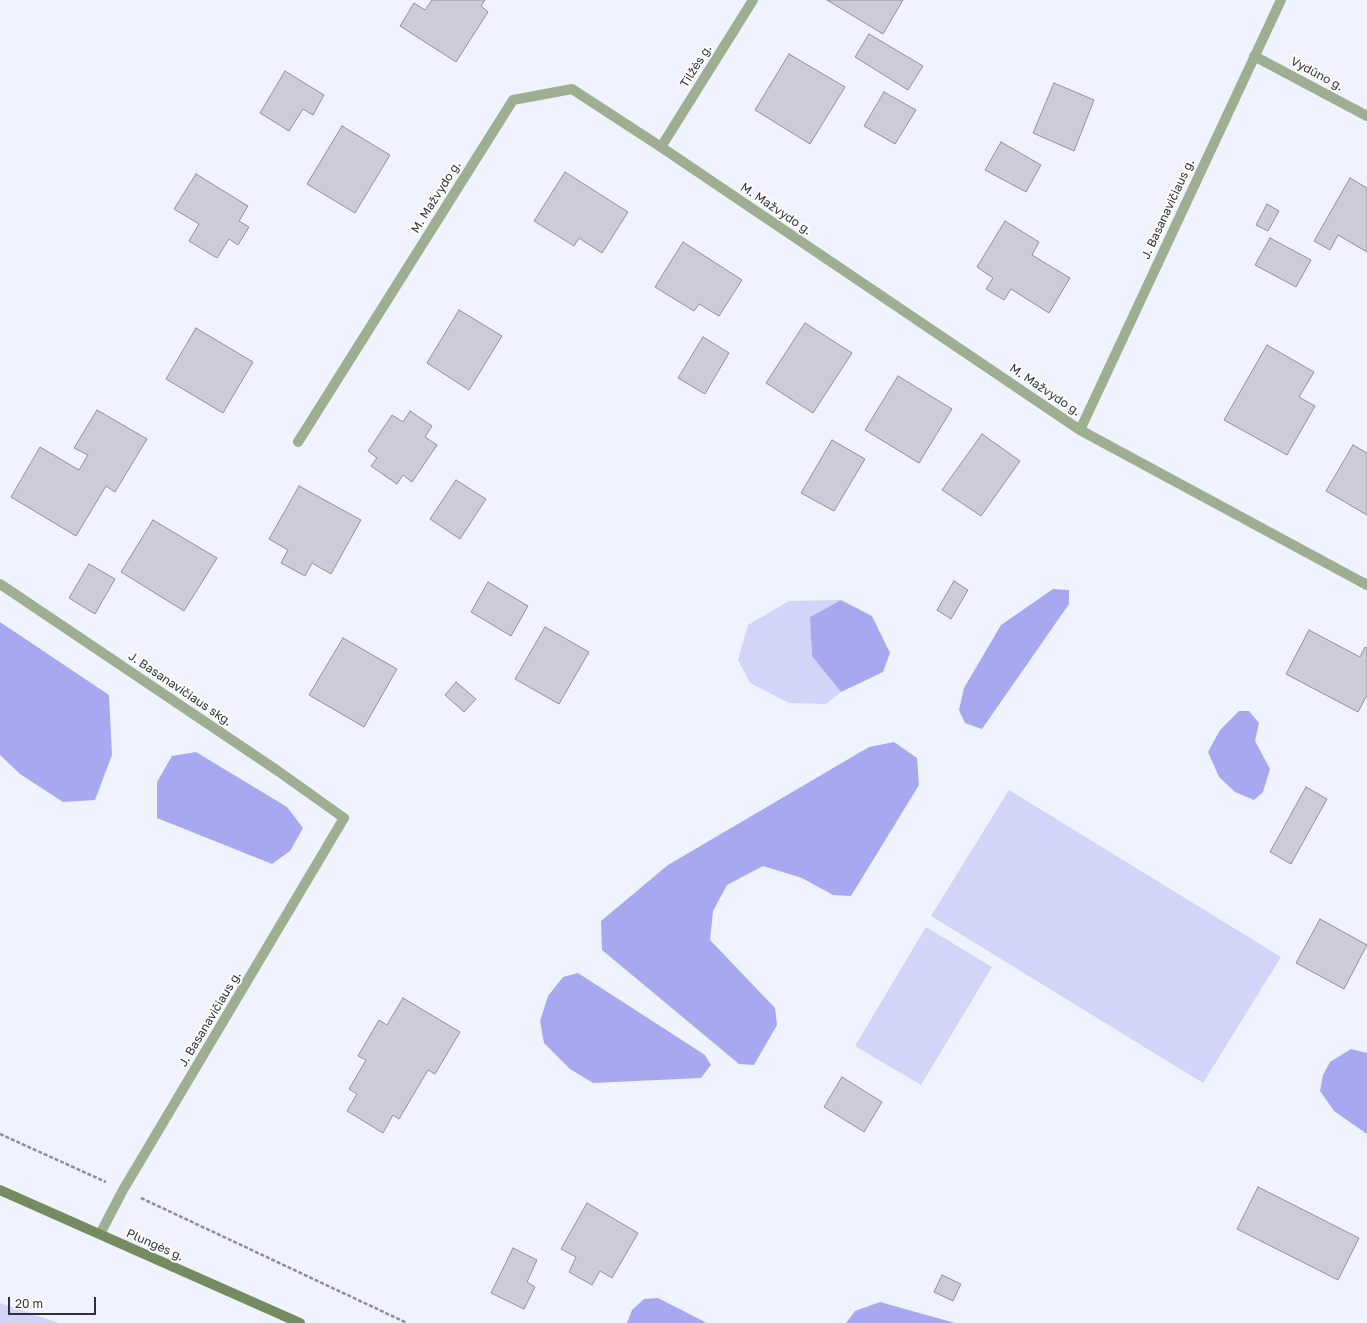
<!DOCTYPE html>
<html>
<head>
<meta charset="utf-8">
<style>
  body { margin:0 }
  #map { position:relative; width:1367px; height:1323px; overflow:hidden; background:#f1f2ff; font-family:"Golos Text",sans-serif }
  canvas { display:block }
  .scale { position:absolute; left:8px; top:1297px; width:88px; height:18px; box-sizing:border-box; border:2px solid #303136; border-top:0; padding-left:5px; font-size:12px; line-height:14px; white-space:nowrap; color:#303136; -webkit-text-stroke:3px #fff; paint-order:stroke }
</style>
</head>
<body>
<div id="map">
<canvas width="1367" height="1323"></canvas>
<div class="scale">20 m</div>
</div>
<script>
const ctx = document.querySelector('canvas').getContext('2d');
ctx.lineJoin = 'round';
function fill(path, color) {
  ctx.fillStyle = color;
  ctx.fill(path, 'evenodd');
}
function shape(rows) {
  const path = new Path2D();
  for (const r of rows) {
    path.moveTo(r[0], r[1]);
    for (let i = 2; i < r.length; i += 2) path.lineTo(r[i], r[i + 1]);
  }
  return path;
}
function strokePath(path, color, width, dash) {
  ctx.strokeStyle = color;
  ctx.lineWidth = width;
  ctx.lineCap = dash ? 'butt' : 'round';
  ctx.setLineDash(dash || []);
  ctx.stroke(path);
}
function drawText(font, color, halo, rows, align = 'center') {
  ctx.font = font + ' "Golos Text",sans-serif';
  ctx.lineWidth = 4;
  ctx.setLineDash([]);
  ctx.textBaseline = 'middle';
  ctx.strokeStyle = halo;
  ctx.fillStyle = color;
  for (const [text, x, y, turn = 0] of rows) {
    ctx.save();
    ctx.translate(x, y);
    ctx.rotate((+turn || 0) * Math.PI / 180);
    ctx.textAlign = isNaN(turn) ? turn : align;
    if (halo) ctx.strokeText(text, 0, 0);
    ctx.fillText(text, 0, 0);
    ctx.restore();
  }
}
fill(shape([
  [841,600,810,617,812,656,841,692,826,704,789,703,750,683,738,660,748,625,789,601],
  [1009,790,1281,957,1203,1083,931,916],
  [926,927,992,967,921,1085,855,1046],
  [0,1303,59,1323,0,1323]
]), '#d2d4f8');
fill(shape([
  [1053,589,1069,590,1069,604,982,729,965,723,959,710,964,688,1001,625],
  [841,600,872,616,890,653,883,672,841,692,812,656,810,617],
  [0,622,109,695,112,755,95,800,63,802,20,774,0,755],
  [1239,711,1249,711,1259,723,1255,741,1270,769,1263,792,1254,800,1235,792,1219,777,1208,752,1220,730],
  [894,742,917,758,919,785,851,896,833,895,802,878,763,866,727,885,713,911,710,940,775,1008,777,1025,754,1065,739,1064,602,950,601,921,668,865,869,747],
  [196,752,287,807,303,828,290,851,272,864,157,818,157,782,172,756],
  [578,973,705,1055,711,1065,701,1078,593,1083,570,1069,544,1043,540,1021,548,996,563,977],
  [1351,1049,1367,1053,1367,1134,1334,1111,1320,1091,1323,1075,1330,1062],
  [658,1298,705,1322,705,1323,627,1323,632,1310,644,1299],
  [880,1302,955,1323,846,1323,855,1311]
]), '#a7a8ef');
const building = shape([
  [432,0,485,0,481,6,488,12,456,62,400,26,414,3,425,10,432,0],
  [827,0,903,0,883,34,827,0],
  [869,34,923,66,908,90,855,57,869,34],
  [789,54,845,87,810,144,755,110,789,54],
  [285,71,324,95,313,115,303,109,289,131,260,113,285,71],
  [1054,83,1094,100,1074,151,1033,133,1054,83],
  [884,92,916,110,895,144,864,126,884,92],
  [342,126,390,155,355,213,307,184,342,126],
  [1001,142,1041,165,1026,192,985,170,1001,142],
  [565,172,628,212,602,253,579,238,574,246,534,221,565,172],
  [196,174,248,206,239,221,249,227,238,245,229,239,217,258,189,241,199,224,174,209,196,174],
  [1350,178,1367,188,1367,252,1338,235,1330,250,1314,241,1350,178],
  [1267,204,1279,211,1268,231,1256,225,1267,204],
  [1005,221,1039,242,1032,255,1070,278,1049,313,1011,289,1004,300,986,289,993,278,977,267,1005,221],
  [1270,238,1311,260,1296,287,1255,265,1270,238],
  [683,242,742,280,719,316,699,304,694,311,655,287,683,242],
  [459,310,502,336,469,390,427,363,459,310],
  [805,323,852,353,813,413,766,383,805,323],
  [196,328,253,362,223,413,166,379,196,328],
  [703,337,729,353,705,394,678,378,703,337],
  [1267,345,1314,372,1299,397,1315,406,1287,455,1224,420,1267,345],
  [898,376,952,409,919,463,865,430,898,376],
  [97,410,147,439,115,492,106,486,76,536,11,497,40,447,79,470,88,455,74,448,97,410],
  [410,411,432,426,425,437,437,445,412,482,403,475,397,484,371,466,377,458,368,451,392,415,403,422,410,411],
  [982,434,1020,461,981,516,942,490,982,434],
  [832,440,865,459,834,511,801,493,832,440],
  [1353,445,1367,453,1367,515,1326,491,1353,445],
  [456,480,486,499,460,539,430,519,456,480],
  [299,486,361,520,331,574,312,563,305,576,281,563,288,550,269,539,299,486],
  [153,520,217,558,184,611,121,572,153,520],
  [89,564,115,579,95,614,69,598,89,564],
  [954,581,968,590,951,619,937,610,954,581],
  [488,582,528,606,511,636,471,612,488,582],
  [545,627,589,652,559,704,515,679,545,627],
  [1309,630,1360,657,1365,647,1367,648,1367,695,1358,712,1286,674,1309,630],
  [343,638,397,669,364,727,309,695,343,638],
  [456,682,476,699,464,712,445,695,456,682],
  [1306,787,1327,799,1291,864,1270,852,1306,787],
  [1320,919,1367,945,1344,989,1296,963,1320,919],
  [403,998,460,1032,435,1074,428,1070,399,1119,393,1115,383,1133,347,1111,357,1094,349,1089,366,1060,358,1056,379,1020,387,1025,403,998],
  [842,1077,882,1102,864,1132,824,1107,842,1077],
  [1258,1187,1359,1238,1338,1280,1237,1229,1258,1187],
  [587,1203,638,1233,612,1278,600,1271,592,1285,569,1272,576,1257,561,1249,587,1203],
  [513,1248,537,1260,527,1282,535,1287,524,1309,491,1293,513,1248],
  [942,1275,961,1284,953,1301,934,1292,942,1275]
]);
fill(building, '#ccccd9');
strokePath(building, '#8f909b', 1);
strokePath(shape([
  [0,1134,106,1182],
  [141,1198,407,1323]
]), '#8d8e97', 2.5, [4, 2]);
strokePath(shape([
  [1254,56,1367,116],
  [661,147,753,0],
  [1080,430,1281,0],
  [298,442,513,100,572,89,661,147,1080,430,1367,585],
  [0,584,278,771,344,818,123,1190,100,1234]
]), '#9eae91', 10);
strokePath(shape([
  [0,1190,300,1323]
]), '#758c61', 10);
drawText('12px', '#303136', '#fff', [
  ["Tilžės g.",696,66,-58],
  ["Vydūno g.",1317,74,28],
  ["M. Mažvydo g.",436,197,-58],
  ["M. Mažvydo g.",776,209,34],
  ["J. Basanavičiaus g.",1168,209,-65],
  ["M. Mažvydo g.",1045,390,34],
  ["J. Basanavičiaus skg.",180,689,34],
  ["J. Basanavičiaus g.",210,1019,-59],
  ["Plungės g.",155,1245,24]
]);
</script>
</body>
</html>
